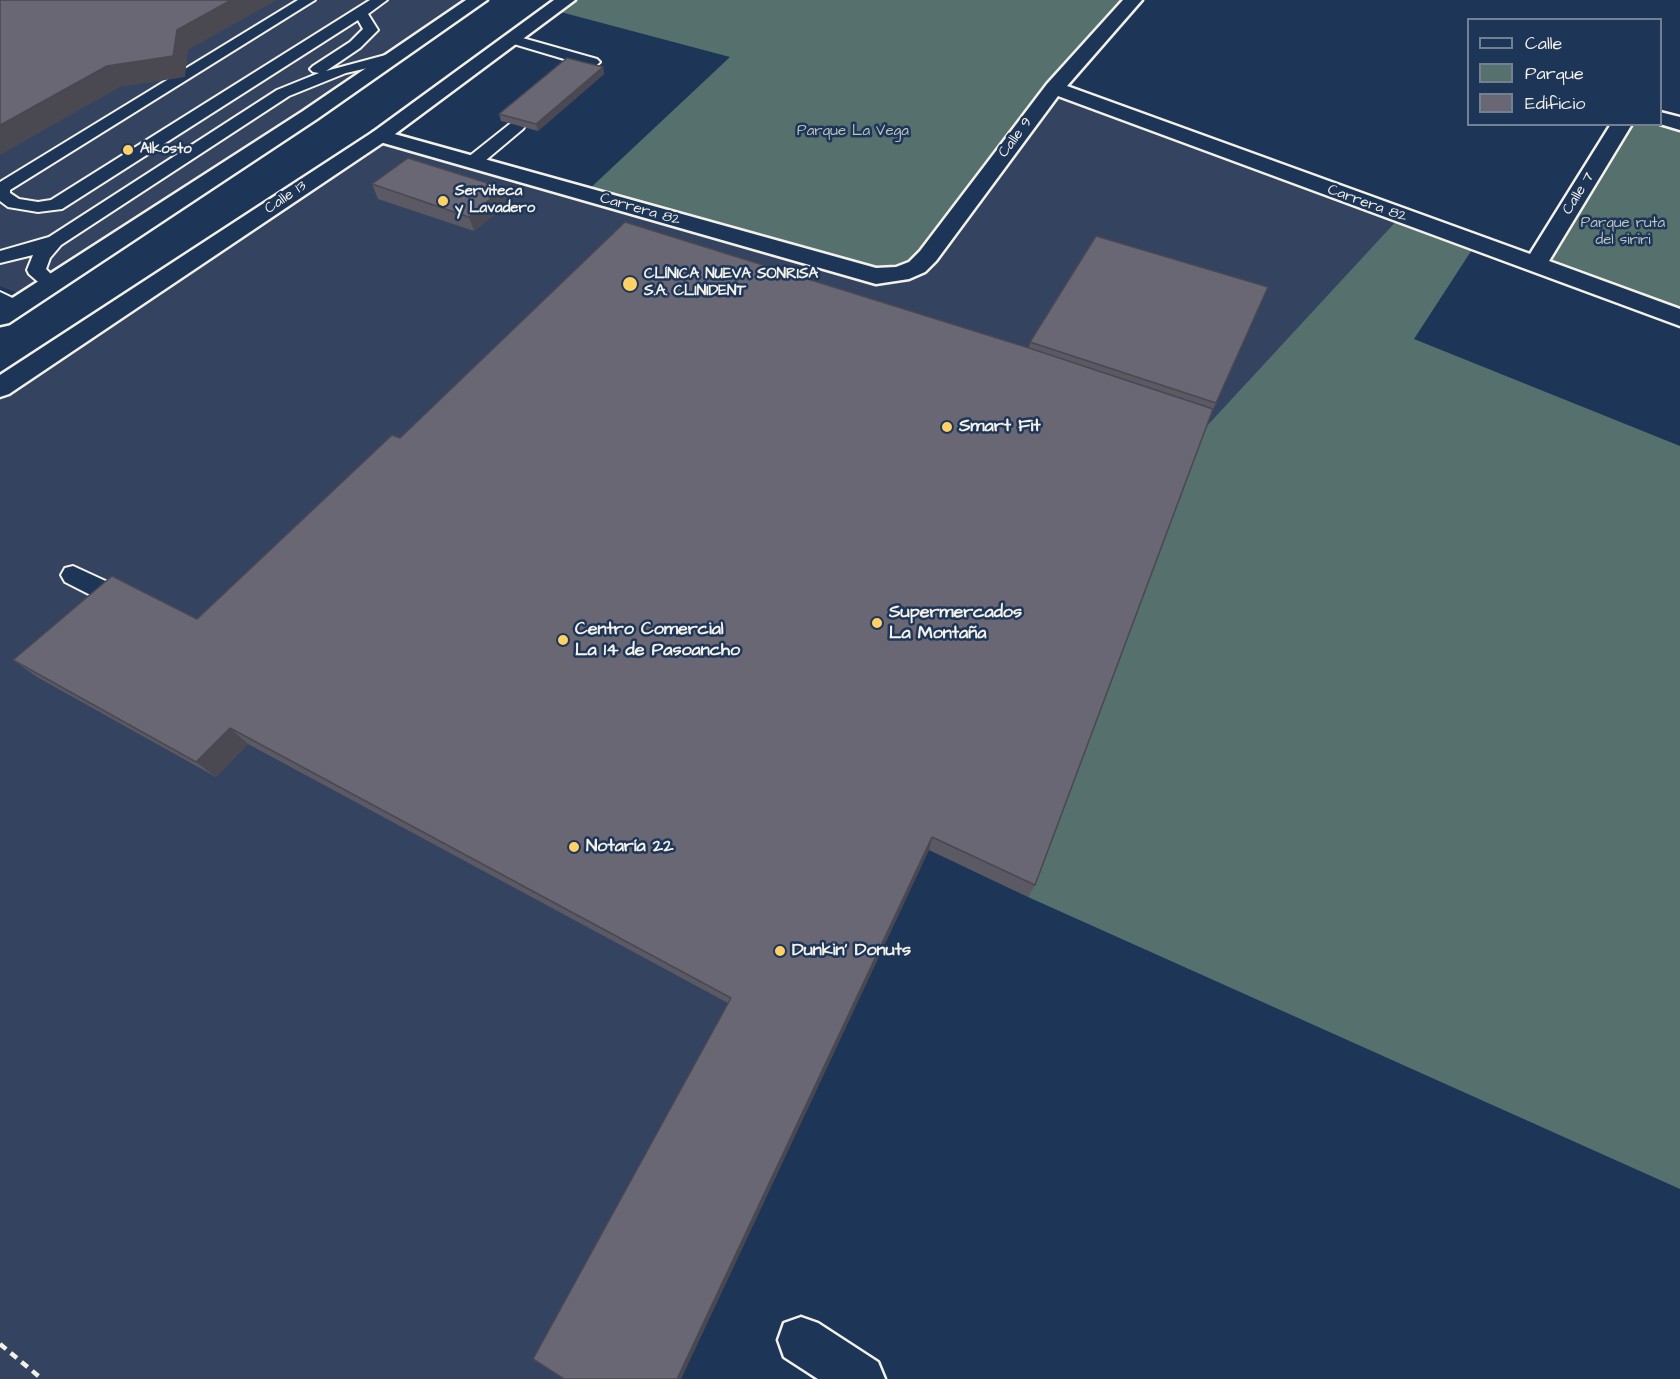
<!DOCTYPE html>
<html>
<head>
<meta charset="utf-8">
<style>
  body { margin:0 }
  #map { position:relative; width:1680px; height:1379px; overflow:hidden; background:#1d3557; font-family:"Architects Daughter",sans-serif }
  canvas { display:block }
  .legend { position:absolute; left:1467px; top:18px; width:195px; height:108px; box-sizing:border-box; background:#1d3557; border:2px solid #738091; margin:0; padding:8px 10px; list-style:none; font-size:18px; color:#f4f1e8 }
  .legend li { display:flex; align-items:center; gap:12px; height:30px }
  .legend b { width:30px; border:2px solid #738091 }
</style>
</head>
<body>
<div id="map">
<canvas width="1680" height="1379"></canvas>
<ul class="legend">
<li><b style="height:8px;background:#1d3557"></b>Calle</li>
<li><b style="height:16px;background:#56706d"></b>Parque</li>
<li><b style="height:16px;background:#696774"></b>Edificio</li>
</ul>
</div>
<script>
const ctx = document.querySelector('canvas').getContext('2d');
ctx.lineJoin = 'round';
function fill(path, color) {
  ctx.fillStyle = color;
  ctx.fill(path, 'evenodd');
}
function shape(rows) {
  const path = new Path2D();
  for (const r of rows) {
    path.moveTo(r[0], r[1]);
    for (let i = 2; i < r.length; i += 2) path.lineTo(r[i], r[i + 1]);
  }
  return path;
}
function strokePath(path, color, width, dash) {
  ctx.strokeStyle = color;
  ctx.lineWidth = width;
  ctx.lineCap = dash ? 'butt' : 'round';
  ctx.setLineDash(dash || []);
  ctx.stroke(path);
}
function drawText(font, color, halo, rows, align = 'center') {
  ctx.font = font + ' "Architects Daughter",sans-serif';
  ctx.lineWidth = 5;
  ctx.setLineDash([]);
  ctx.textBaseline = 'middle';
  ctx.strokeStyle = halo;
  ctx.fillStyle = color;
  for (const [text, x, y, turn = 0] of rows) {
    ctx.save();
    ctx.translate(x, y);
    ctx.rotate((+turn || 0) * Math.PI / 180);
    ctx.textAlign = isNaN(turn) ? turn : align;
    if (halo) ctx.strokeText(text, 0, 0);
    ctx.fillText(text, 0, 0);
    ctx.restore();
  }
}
fill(shape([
  [0,0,478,0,30,298,0,286],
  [1054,88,1400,217,1204,429,1028,897,929,850,681,1379,0,1379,0,388,380,136,876,276]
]), '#344460');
fill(shape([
  [566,0,1133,0,928,256,900,274,584,194,730,57,553,10],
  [1661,118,1680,124,1680,318,1536,264,1622,125,1660,124],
  [1400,217,1477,242,1414,339,1680,446,1680,1189,1028,897,1204,429]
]), '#56706d');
const service = shape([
  [298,0,315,0,10,190,10,193,19,199,38,202,51,200,370,0,387,0,368,14,378,30,360,48,326,71,393,53,401,58,398,61,346,73,289,96,61,245,50,258,46,269,60,283,58,287,44,287,29,274,27,270,33,255,0,263,0,251,49,237,277,90,319,73,313,72,310,69,313,66,350,42,363,29,358,20,62,209,38,212,8,207,0,201,0,182,298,0],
  [512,35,597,59,600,62,589,72,579,72,576,69,581,64,507,42,505,39,507,36,512,35],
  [517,121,523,123,525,126,523,129,479,166,467,166,465,162,467,158,511,123,517,121],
  [0,292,23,303,26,307,23,311,16,313,0,306,0,292],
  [73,566,138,596,141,603,138,610,129,613,120,610,65,582,61,575,65,568,73,566]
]);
const minor = shape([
  [1123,0,1142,0,1067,86,1530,254,1611,124,1632,124,1549,261,1680,309,1680,326,1058,96,936,261,925,272,909,279,876,284,373,140,369,136,373,132,380,130,876,268,896,267,909,262,920,251,1047,84,1123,0],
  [1660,112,1680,117,1680,130,1660,124,1660,112],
  [801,1317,818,1323,878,1362,885,1379,818,1379,784,1357,778,1340,784,1323,801,1317]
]);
const secondary = shape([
  [466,0,487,0,317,119,9,323,0,325,0,306,303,111,466,0],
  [554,0,575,0,387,140,9,394,0,397,0,375,373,132,554,0]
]);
strokePath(service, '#f4f1e8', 4);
strokePath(minor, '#f4f1e8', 5);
strokePath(secondary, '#f4f1e8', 5);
strokePath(shape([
  [0,1344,42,1379]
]), '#f4f1e8', 4.5, [8, 6]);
fill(service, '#1d3557');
fill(minor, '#1d3557');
fill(secondary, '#1d3557');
fill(shape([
  [603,67,604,74,538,131,501,121,499,114],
  [372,184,508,203,474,231,378,199],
  [1268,287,1213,410,1035,885,1028,897,929,850,728,1003,248,744,216,777,37,677,13,660,197,619,400,438,1029,348,1030,342]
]), '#5a5964');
fill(shape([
  [231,0,277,0,188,50,185,77,120,87,0,155,0,125],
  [603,67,604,74,538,131,536,124],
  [503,188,508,203,474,231,469,217],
  [230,728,248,744,216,777,196,762],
  [932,837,929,850,681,1379,677,1379]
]), '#4a4851');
const building = shape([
  [0,0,231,0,177,30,173,56,107,66,0,125,0,0],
  [567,58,603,67,536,124,499,114,567,58],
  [408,158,503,188,469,217,372,184,408,158],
  [625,222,1029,348,1213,409,1035,885,932,837,677,1379,564,1379,533,1359,731,998,230,728,196,762,13,660,112,576,197,619,392,435,400,438,625,222],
  [1096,236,1268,287,1216,403,1030,342,1096,236]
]);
fill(building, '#696774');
strokePath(building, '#4a4851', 1.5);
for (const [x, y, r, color] of [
  [128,150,6,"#ffd166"],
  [443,201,6,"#ffd166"],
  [630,284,8,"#ffd166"],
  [947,427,6,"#ffd166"],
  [877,623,6,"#ffd166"],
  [563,640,6,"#ffd166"],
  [574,847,6,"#ffd166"],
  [780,951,6,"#ffd166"]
]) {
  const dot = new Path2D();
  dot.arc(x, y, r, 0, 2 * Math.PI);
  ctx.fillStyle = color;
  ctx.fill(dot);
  strokePath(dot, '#1d3557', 2);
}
drawText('15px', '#bdc4bd', '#1d3557', [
  ["Parque La Vega",853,132],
  ["Parque ruta",1623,224],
  ["del siriri",1623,241]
]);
drawText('15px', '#f4f1e8', '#1d3557', [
  ["Calle 9",1016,138,-53],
  ["Calle 7",1579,194,-58],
  ["Calle 13",286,198,-34],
  ["Carrera 82",1367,204,20],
  ["Carrera 82",640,210,16]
]);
drawText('bold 15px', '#f4f1e8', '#1d3557', [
  ["Alkosto",140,150],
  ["Serviteca",455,192],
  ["y Lavadero",455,209],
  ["CLÍNICA NUEVA SONRISA",644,275],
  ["S.A. CLINIDENT",644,292]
], 'left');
drawText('bold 18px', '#f4f1e8', '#1d3557', [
  ["Smart Fit",959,427],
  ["Supermercados",889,613],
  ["La Montaña",889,634],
  ["Centro Comercial",575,630],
  ["La 14 de Pasoancho",575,651],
  ["Notaría 22",586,847],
  ["Dunkin' Donuts",792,951]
], 'left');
</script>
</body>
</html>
